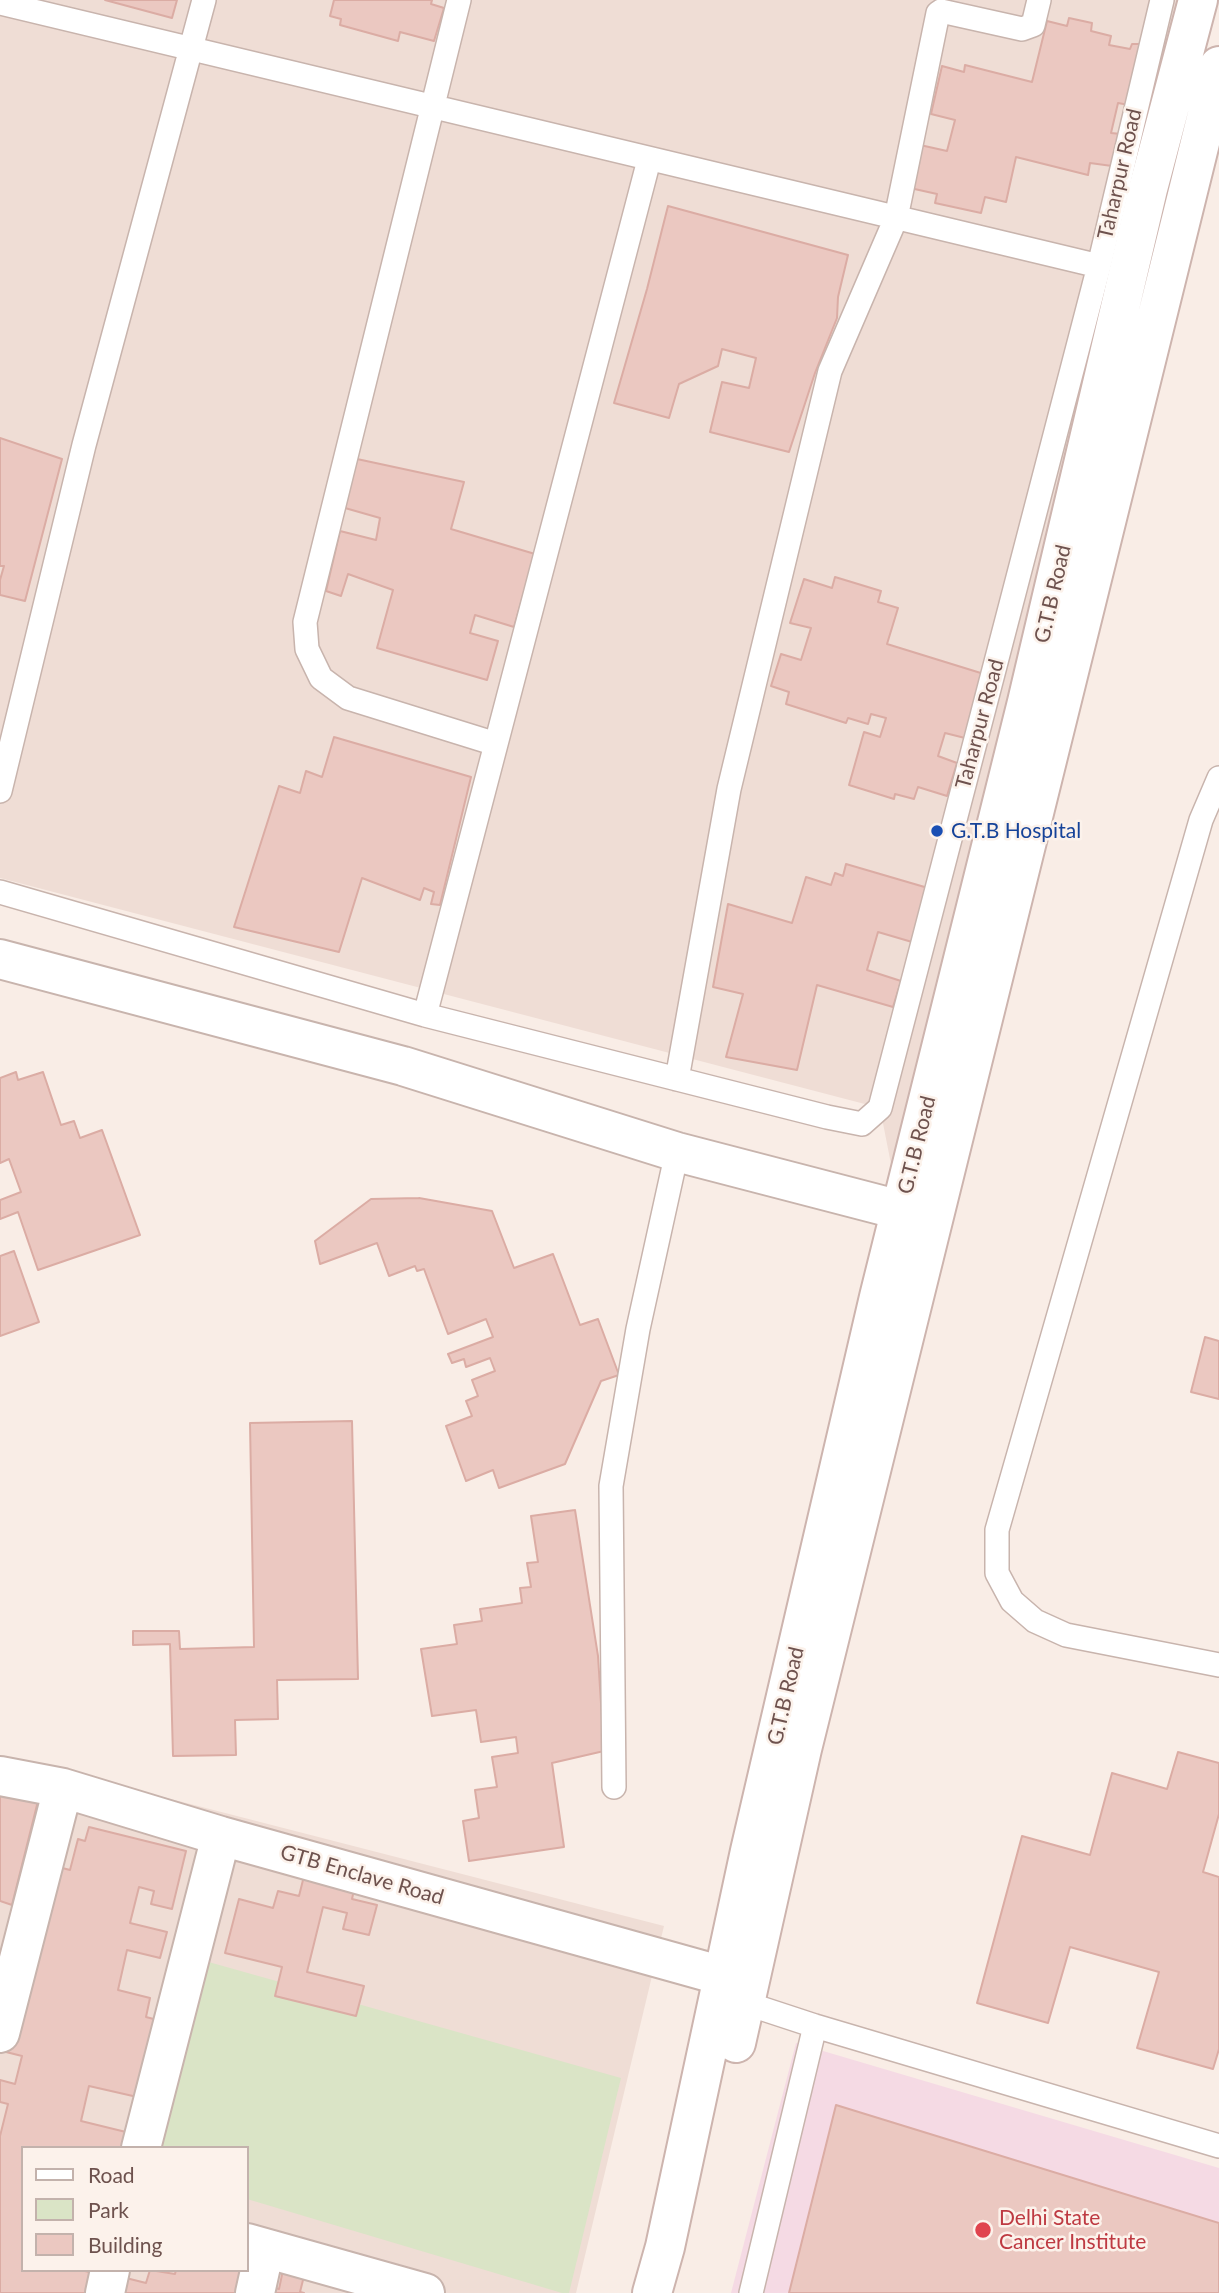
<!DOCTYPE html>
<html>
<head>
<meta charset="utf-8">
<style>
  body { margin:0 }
  #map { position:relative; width:1219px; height:2293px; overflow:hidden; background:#f9ede6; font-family:Lato,sans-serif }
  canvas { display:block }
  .legend { position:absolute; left:21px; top:2146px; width:228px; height:126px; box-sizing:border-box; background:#fcf2eb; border:2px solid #c3b2ac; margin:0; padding:9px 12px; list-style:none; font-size:21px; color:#6e524e }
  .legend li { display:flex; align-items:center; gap:14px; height:35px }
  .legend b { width:35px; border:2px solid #c3b2ac }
</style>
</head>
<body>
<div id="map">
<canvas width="1219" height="2293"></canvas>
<ul class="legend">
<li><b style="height:9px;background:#fff"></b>Road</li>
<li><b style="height:19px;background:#dae4c6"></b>Park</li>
<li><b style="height:19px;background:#ebc8c1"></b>Building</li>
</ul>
</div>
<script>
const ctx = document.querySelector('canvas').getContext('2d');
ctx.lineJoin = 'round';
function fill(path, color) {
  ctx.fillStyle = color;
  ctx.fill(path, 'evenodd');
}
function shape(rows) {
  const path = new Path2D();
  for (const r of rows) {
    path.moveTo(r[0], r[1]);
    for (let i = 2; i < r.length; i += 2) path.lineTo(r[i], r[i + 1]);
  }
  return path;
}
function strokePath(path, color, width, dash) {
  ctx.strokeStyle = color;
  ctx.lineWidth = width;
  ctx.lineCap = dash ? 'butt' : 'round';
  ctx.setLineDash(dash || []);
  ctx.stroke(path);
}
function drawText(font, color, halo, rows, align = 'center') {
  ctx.font = font + ' Lato,sans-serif';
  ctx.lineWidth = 5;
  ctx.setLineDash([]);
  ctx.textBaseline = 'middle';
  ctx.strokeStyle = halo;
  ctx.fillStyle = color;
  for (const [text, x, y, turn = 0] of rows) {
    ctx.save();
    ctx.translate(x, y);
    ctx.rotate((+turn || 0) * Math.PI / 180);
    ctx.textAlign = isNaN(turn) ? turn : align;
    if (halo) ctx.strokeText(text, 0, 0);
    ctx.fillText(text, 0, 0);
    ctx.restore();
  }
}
fill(shape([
  [0,0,1198,0,900,1210,880,1108,0,878],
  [0,1755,664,1926,576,2293,0,2293],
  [23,2148,247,2148,247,2270,23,2270]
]), '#efddd5');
fill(shape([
  [796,2043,1219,2168,1219,2293,731,2293]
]), '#f5dae4');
fill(shape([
  [198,1959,621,2078,569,2293,562,2293,247,2199,247,2148,141,2148]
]), '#dae4c6');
const building = shape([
  [105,0,177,0,172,18,105,0],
  [334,0,432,0,431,4,444,8,434,41,400,32,398,41,340,25,341,19,330,16,334,0],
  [1069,18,1092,23,1091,31,1111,36,1109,45,1130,49,1132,44,1142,44,1129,105,1118,103,1111,133,1121,134,1112,166,1090,163,1088,175,1016,157,1006,202,985,197,981,213,935,203,937,194,910,188,920,145,947,151,955,120,931,114,942,66,964,72,965,65,1032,82,1047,21,1067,26,1069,18],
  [668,206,848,255,838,297,837,318,815,373,789,452,710,432,722,382,749,388,756,358,722,349,718,366,679,384,669,418,614,403,647,289,668,206],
  [0,438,62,459,25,601,0,595,0,580,4,566,0,566,0,438],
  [357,459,464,482,451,529,535,554,514,627,475,615,470,633,498,641,487,680,377,648,393,590,348,574,341,596,326,591,340,531,376,540,380,518,345,508,357,459],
  [835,577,881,591,878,602,898,608,887,644,984,674,965,738,945,733,938,756,957,763,947,796,918,787,914,799,895,794,894,799,849,785,864,732,880,737,886,718,871,714,868,724,848,718,846,723,786,704,789,692,771,686,781,654,801,660,811,628,790,623,804,579,832,588,835,577],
  [334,737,471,777,440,905,431,904,434,892,424,888,420,900,362,878,339,952,234,927,279,786,300,793,306,771,322,777,334,737],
  [846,864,928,888,912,942,878,932,867,970,901,981,893,1007,817,985,797,1070,726,1057,743,994,713,987,728,904,792,923,806,877,831,885,835,873,843,876,846,864],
  [16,1072,18,1080,43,1072,61,1125,74,1121,80,1138,102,1130,140,1235,38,1270,18,1212,0,1219,0,1200,21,1192,9,1159,0,1163,0,1078,16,1072],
  [419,1198,492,1211,514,1268,553,1254,580,1325,598,1319,619,1375,601,1381,565,1464,499,1488,493,1470,466,1481,446,1426,472,1416,466,1401,478,1396,472,1380,495,1371,490,1358,466,1367,464,1359,452,1363,448,1354,493,1337,486,1319,448,1334,424,1269,417,1271,415,1266,389,1276,377,1243,320,1264,315,1241,371,1199,419,1198],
  [14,1251,39,1322,0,1336,0,1256,14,1251],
  [1205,1337,1219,1341,1219,1399,1191,1392,1205,1337],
  [352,1421,358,1679,277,1680,278,1719,235,1720,236,1755,173,1756,170,1644,133,1645,133,1631,179,1631,180,1649,254,1647,250,1423,352,1421],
  [575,1510,598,1656,604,1751,552,1763,564,1847,469,1861,463,1821,479,1818,475,1790,497,1787,492,1757,518,1753,516,1737,481,1742,476,1710,432,1716,421,1649,457,1644,454,1625,482,1621,480,1609,522,1603,520,1588,531,1587,527,1563,538,1562,531,1516,575,1510],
  [1178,1752,1219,1763,1219,1814,1203,1872,1219,1877,1219,2049,1213,2069,1137,2048,1159,1972,1070,1947,1048,2023,977,2003,1022,1836,1090,1855,1112,1773,1167,1789,1178,1752],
  [0,1783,40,1793,12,1905,0,1901,0,1783],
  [89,1827,186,1851,172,1909,151,1904,154,1891,139,1887,130,1923,167,1932,160,1958,127,1950,118,1990,150,1998,146,2017,165,2022,146,2099,89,2086,81,2121,130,2133,134,2148,23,2148,23,2270,81,2270,97,2274,92,2293,0,2293,0,2136,8,2104,0,2102,0,2080,15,2084,22,2056,6,2052,51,1865,70,1870,78,1839,85,1841,89,1827],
  [306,1868,356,1881,352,1899,377,1905,369,1935,343,1929,347,1913,323,1907,307,1972,364,1986,356,2016,275,1996,282,1967,225,1953,239,1899,273,1908,278,1891,299,1896,306,1868],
  [836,2105,1219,2223,1219,2293,789,2293,836,2105],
  [150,2270,175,2274,176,2270,247,2270,242,2293,113,2293,118,2276,146,2283,150,2270],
  [283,2270,304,2276,300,2292,304,2293,259,2293,261,2284,279,2289,283,2270]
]);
fill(building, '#ebc8c1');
strokePath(building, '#dbaca4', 2);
const service = shape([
  [459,0,305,622,307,649,321,678,348,698,496,744],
  [0,3,1099,266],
  [1219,778,1201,820,997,1530,997,1573,1012,1601,1035,1621,1066,1635,1219,1665],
  [0,791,84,445,204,0],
  [0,892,425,1015,827,1117,862,1124,880,1108,1099,266,1162,0],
  [425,1015,649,160],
  [677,1079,729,789,830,371,896,218,938,13,941,11,1022,29,1033,25,1039,0],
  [614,1787,611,1486,638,1329,677,1152],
  [745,2003,815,2026,1219,2146],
  [751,2293,815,2026]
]);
const minor = shape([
  [0,959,403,1066,677,1152,900,1210],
  [0,1776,63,1788,221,1836,723,1976],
  [0,2033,63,1788],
  [141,2148,221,1836],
  [247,2243,425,2293],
  [105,2293,110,2270],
  [255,2293,265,2248]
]);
const secondary = shape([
  [736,2043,802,1749,1219,66],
  [652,2293,665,2247,750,1851,879,1297,1027,702,1148,189,1198,0]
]);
strokePath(service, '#c8b4ad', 26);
strokePath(minor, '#c8b4ad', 42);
strokePath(secondary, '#cdb4ae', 42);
strokePath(service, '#fff', 23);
strokePath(minor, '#fff', 38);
strokePath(secondary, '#fff', 38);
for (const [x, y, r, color] of [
  [937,831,7,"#1a4fb4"],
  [983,2230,9,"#e0444e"]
]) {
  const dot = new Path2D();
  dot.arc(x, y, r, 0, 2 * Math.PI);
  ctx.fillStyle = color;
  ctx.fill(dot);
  strokePath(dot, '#fcf2eb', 2.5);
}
drawText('21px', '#6e524e', '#fcf2eb', [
  ["Taharpur Road",1120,174,-77],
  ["G.T.B Road",1053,594,-77],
  ["Taharpur Road",980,724,-75],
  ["G.T.B Road",917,1145,-76],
  ["G.T.B Road",786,1696,-77],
  ["GTB Enclave Road",362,1875,16]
]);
drawText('21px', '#164399', '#fcf2eb', [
  ["G.T.B Hospital",951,831]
], 'left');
drawText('21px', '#be3a42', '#fcf2eb', [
  ["Delhi State",999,2218],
  ["Cancer Institute",999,2242]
], 'left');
</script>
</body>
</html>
